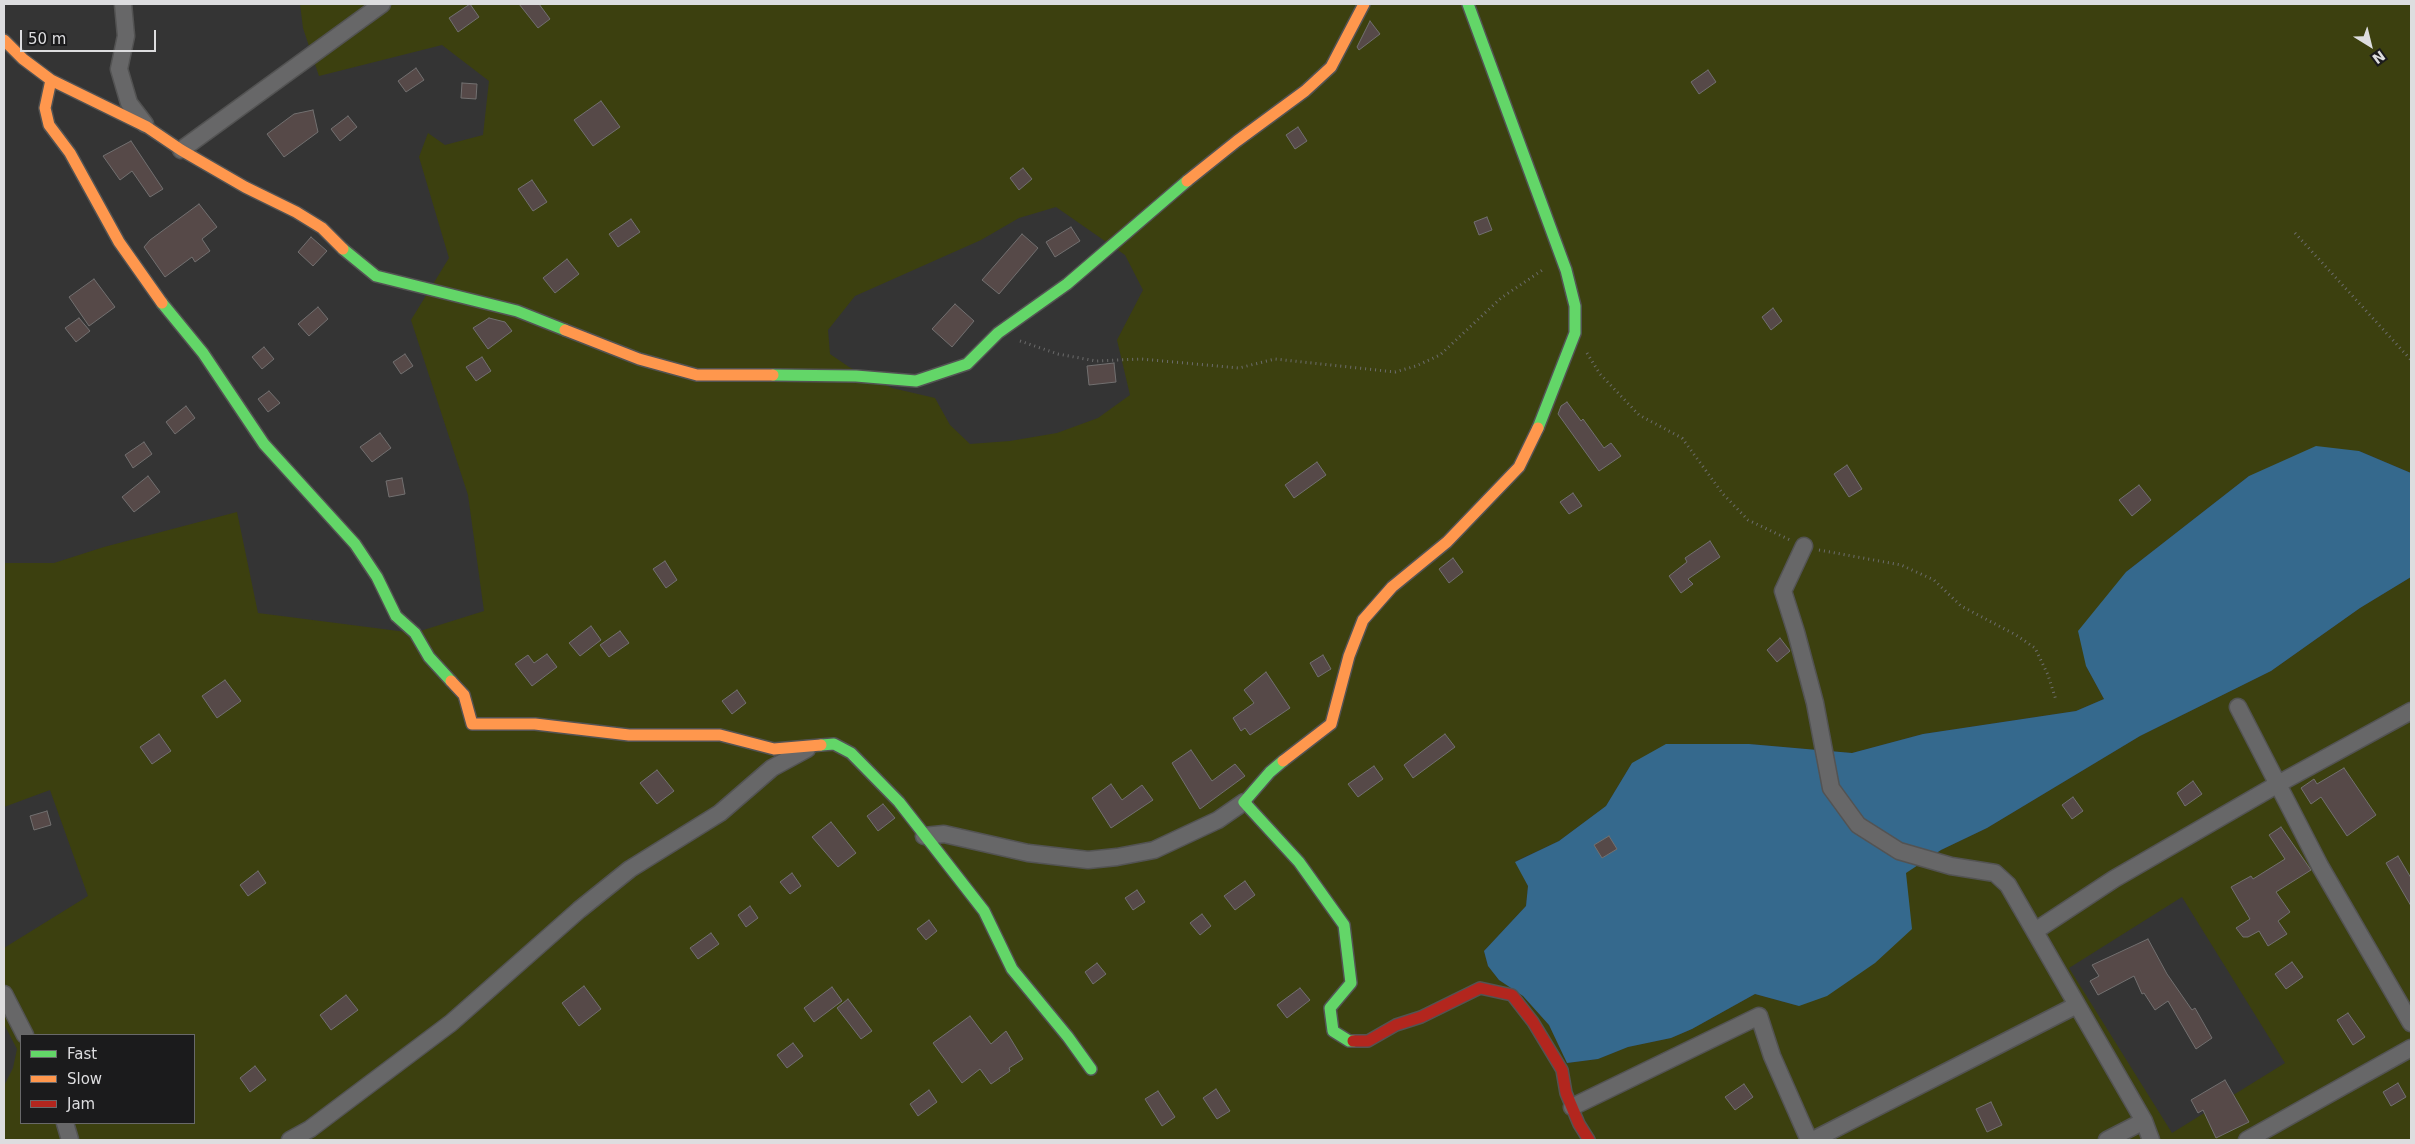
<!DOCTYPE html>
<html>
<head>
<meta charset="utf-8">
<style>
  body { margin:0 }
  #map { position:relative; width:2415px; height:1144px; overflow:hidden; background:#343434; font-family:"DejaVu Sans",sans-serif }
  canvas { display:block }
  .frame { position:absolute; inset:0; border:5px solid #dddddf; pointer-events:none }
  .legend { position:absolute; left:20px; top:1034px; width:175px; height:90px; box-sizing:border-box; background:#1b1b1c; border:1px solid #69696a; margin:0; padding:6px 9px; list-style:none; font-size:15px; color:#dddddf }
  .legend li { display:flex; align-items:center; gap:10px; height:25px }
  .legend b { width:25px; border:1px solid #69696a }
  .north { position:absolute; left:2345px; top:20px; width:50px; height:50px; -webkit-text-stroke:4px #1b1b1c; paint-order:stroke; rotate:144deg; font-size:14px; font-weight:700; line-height:20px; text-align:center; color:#dddddf }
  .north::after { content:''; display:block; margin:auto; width:18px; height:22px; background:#dddddf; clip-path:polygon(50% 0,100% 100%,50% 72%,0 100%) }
  .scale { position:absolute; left:20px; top:30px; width:136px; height:22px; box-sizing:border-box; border:2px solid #dddddf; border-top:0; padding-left:6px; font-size:15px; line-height:18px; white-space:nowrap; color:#dddddf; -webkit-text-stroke:4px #1b1b1c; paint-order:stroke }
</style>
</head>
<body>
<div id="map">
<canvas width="2415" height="1144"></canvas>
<div class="frame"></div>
<ul class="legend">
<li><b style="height:6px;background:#63d668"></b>Fast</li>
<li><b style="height:6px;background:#ff974d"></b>Slow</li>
<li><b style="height:6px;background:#b3261e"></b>Jam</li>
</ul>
<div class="north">N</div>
<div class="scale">50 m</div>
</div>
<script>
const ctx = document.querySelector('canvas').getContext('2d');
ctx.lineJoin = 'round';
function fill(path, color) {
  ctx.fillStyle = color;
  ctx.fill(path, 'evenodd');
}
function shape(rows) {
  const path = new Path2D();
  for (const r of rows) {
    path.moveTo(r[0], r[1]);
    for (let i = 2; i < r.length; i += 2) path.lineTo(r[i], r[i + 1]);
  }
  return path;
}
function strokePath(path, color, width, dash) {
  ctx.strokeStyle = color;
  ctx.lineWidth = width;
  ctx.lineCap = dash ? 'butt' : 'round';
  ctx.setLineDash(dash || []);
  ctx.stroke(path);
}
fill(shape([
  [300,4,2411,4,2411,473,2359,451,2249,476,2126,572,2086,666,2104,699,2076,711,1923,734,1852,753,1749,744,1632,763,1606,806,1559,841,1516,861,1528,886,1526,906,1484,951,1488,966,1499,980,1523,996,1549,1025,1567,1063,1598,1059,1628,1047,1671,1038,1692,1029,1755,994,1799,1006,1908,900,1905,873,1941,850,1987,828,2140,736,2271,671,2360,608,2411,577,2411,1140,4,1140,4,1086,13,1068,17,1049,4,1024,4,948,88,896,50,790,4,807,4,563,54,563,104,547,237,512,258,613,414,633,484,611,468,495,411,320,449,258,419,157,428,133,445,145,483,135,489,81,442,45,319,76,303,28],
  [1056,207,1125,255,1143,290,1117,340,1130,395,1098,418,1057,433,1010,441,970,444,950,425,935,398,892,388,849,367,830,354,828,330,855,296,981,240,1019,218],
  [2182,897,2285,1063,2172,1133,2069,968],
  [21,1035,194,1035,194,1123,21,1123]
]), '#3c400f');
fill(shape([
  [2316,446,2359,451,2411,473,2411,577,2360,608,2271,671,2140,736,1987,828,1941,850,1906,873,1912,929,1875,963,1827,996,1799,1006,1755,994,1692,1029,1671,1038,1628,1047,1598,1059,1567,1063,1549,1025,1523,996,1499,980,1488,966,1484,951,1526,906,1528,886,1515,862,1559,841,1606,806,1632,763,1666,744,1749,744,1852,753,1923,734,2076,711,2104,699,2086,666,2078,631,2126,572,2249,476]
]), '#35698d');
const building = shape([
  [470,4,479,17,458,32,449,18,470,4],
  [519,4,539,4,550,19,538,28,519,4],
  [1370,21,1380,34,1359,50,1357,47,1370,21],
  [416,68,424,80,406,92,398,81,416,68],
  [1708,70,1716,82,1699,94,1691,82,1708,70],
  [462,83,477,84,476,99,461,98,462,83],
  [601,101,620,127,593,146,574,120,601,101],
  [313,110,318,132,284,157,267,134,294,114,313,110],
  [348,116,357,127,340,141,331,129,348,116],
  [1298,127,1307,141,1295,149,1286,135,1298,127],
  [131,141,163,189,150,197,132,171,120,180,103,156,131,141],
  [1023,168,1032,179,1019,190,1010,178,1023,168],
  [532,180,547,202,533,211,518,189,532,180],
  [199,204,217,227,202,239,210,251,195,262,192,257,165,277,144,247,150,240,199,204],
  [1487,217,1492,230,1479,235,1474,222,1487,217],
  [631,219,640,232,618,247,609,234,631,219],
  [1071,227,1080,241,1055,257,1046,242,1071,227],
  [1022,234,1038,248,999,294,982,280,1022,234],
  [311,237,327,251,313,266,298,252,311,237],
  [567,259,579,274,555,293,543,278,567,259],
  [94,279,115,307,89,326,69,297,94,279],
  [955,304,974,321,952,347,932,329,955,304],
  [318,307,328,319,309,336,298,324,318,307],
  [1773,308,1782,321,1771,330,1762,317,1773,308],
  [79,318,90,331,76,342,65,328,79,318],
  [489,318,505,322,512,331,488,349,473,328,489,318],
  [264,347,274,359,262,369,252,357,264,347],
  [405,354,413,366,401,374,393,362,405,354],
  [482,357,491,371,476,381,466,367,482,357],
  [1114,363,1116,382,1089,385,1087,366,1114,363],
  [269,391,280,403,268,412,258,399,269,391],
  [1567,402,1581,421,1583,419,1604,448,1611,443,1621,456,1599,471,1558,414,1561,406,1567,402],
  [186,406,195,418,175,434,166,422,186,406],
  [380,433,391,448,372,462,360,447,380,433],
  [144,442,152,454,133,468,125,455,144,442],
  [1317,462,1326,475,1294,498,1285,485,1317,462],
  [1847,465,1862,489,1849,497,1834,474,1847,465],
  [148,476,160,492,134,512,122,497,148,476],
  [402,478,405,494,389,497,386,481,402,478],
  [2139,485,2151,500,2132,516,2119,500,2139,485],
  [1573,493,1582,506,1569,514,1560,502,1573,493],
  [1710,541,1720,557,1688,579,1693,584,1681,593,1669,576,1687,562,1685,558,1710,541],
  [1453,558,1463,572,1449,583,1439,569,1453,558],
  [665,561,677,580,666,588,653,569,665,561],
  [591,626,601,640,580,656,569,643,591,626],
  [620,631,629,643,609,657,600,645,620,631],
  [1780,638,1790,651,1777,662,1767,650,1780,638],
  [547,654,557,667,532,686,515,664,528,655,534,663,547,654],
  [1323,655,1331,669,1318,677,1310,663,1323,655],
  [1266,672,1290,708,1250,735,1245,728,1241,731,1233,718,1254,703,1244,690,1266,672],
  [225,680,241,701,217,718,202,696,225,680],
  [737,690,746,703,732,714,722,701,737,690],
  [159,734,171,751,152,764,140,747,159,734],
  [1445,734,1455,747,1413,778,1404,765,1445,734],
  [1191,750,1212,781,1235,764,1245,776,1200,809,1172,763,1191,750],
  [1374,766,1383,779,1358,797,1348,784,1374,766],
  [2344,768,2376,815,2347,836,2321,797,2311,804,2301,788,2314,779,2317,784,2344,768],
  [657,770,674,791,657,804,640,783,657,770],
  [2193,781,2202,794,2185,806,2177,793,2193,781],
  [1111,784,1122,800,1142,785,1153,800,1111,828,1092,798,1111,784],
  [2073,797,2083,811,2072,819,2062,805,2073,797],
  [883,804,895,818,878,831,867,816,883,804],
  [47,811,51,825,34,830,30,816,47,811],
  [831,822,856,853,838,867,812,837,831,822],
  [2281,827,2311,870,2276,892,2290,912,2278,921,2287,934,2268,946,2259,931,2248,937,2243,937,2236,928,2250,919,2231,887,2251,876,2253,879,2285,859,2269,835,2281,827],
  [1609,836,1617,849,1602,858,1594,845,1609,836],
  [2398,856,2411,878,2411,906,2386,863,2398,856],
  [258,871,266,883,248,896,240,885,258,871],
  [792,873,801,886,790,894,780,882,792,873],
  [1245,881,1255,895,1235,910,1224,896,1245,881],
  [1137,890,1145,902,1133,910,1125,898,1137,890],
  [750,906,758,918,746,927,738,915,750,906],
  [1202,914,1211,926,1200,935,1190,923,1202,914],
  [929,920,937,931,926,940,917,929,929,920],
  [711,933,719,944,698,959,690,948,711,933],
  [2148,939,2167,974,2192,1010,2195,1008,2212,1038,2196,1049,2168,1001,2155,1010,2144,993,2142,994,2134,976,2098,995,2090,981,2099,976,2092,965,2148,939],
  [2292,962,2303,977,2286,989,2275,974,2292,962],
  [1097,963,1106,974,1093,984,1085,972,1097,963],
  [584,986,601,1009,579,1026,562,1003,584,986],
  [832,987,842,1001,814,1022,804,1008,832,987],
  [1300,988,1310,1000,1287,1018,1277,1005,1300,988],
  [346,995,358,1010,331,1030,320,1015,346,995],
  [848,999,872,1031,861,1039,837,1008,848,999],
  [2348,1013,2365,1037,2353,1045,2337,1020,2348,1013],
  [970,1016,991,1044,1006,1031,1023,1059,1009,1068,1010,1071,991,1084,980,1069,962,1083,933,1043,970,1016],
  [793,1043,803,1056,787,1068,777,1055,793,1043],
  [255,1066,266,1080,250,1092,240,1078,255,1066],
  [2225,1080,2249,1122,2216,1138,2203,1110,2198,1113,2191,1100,2225,1080],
  [2398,1083,2406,1097,2391,1106,2383,1092,2398,1083],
  [1744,1084,1753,1097,1735,1110,1725,1097,1744,1084],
  [1216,1089,1230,1111,1217,1119,1203,1098,1216,1089],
  [929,1090,937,1102,918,1116,910,1104,929,1090],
  [1158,1091,1175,1117,1162,1126,1145,1099,1158,1091],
  [1991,1102,2002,1125,1987,1132,1976,1109,1991,1102]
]);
fill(building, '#564948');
strokePath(building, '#727070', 1);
const street = shape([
  [123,4,126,36,119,69,129,103,145,124],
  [181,150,382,4],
  [1804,546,1783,591,1796,632,1815,703,1831,788,1858,825,1899,851,1951,866,1995,873,2008,885,2144,1121,2151,1140],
  [2238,707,2320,866,2411,1023],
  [924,836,944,834,1028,853,1088,860,1117,857,1154,850,1218,820,1244,802],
  [2035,931,2114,879,2278,784,2411,711],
  [4,994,25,1035],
  [1572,1107,1759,1016,1772,1056,1809,1140],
  [65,1123,70,1140],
  [290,1140,310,1129,451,1023,579,910,630,869,720,813,772,768,807,749],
  [1813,1140,2077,1005],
  [2107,1140,2144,1121],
  [2247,1140,2411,1048]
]);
const fast = shape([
  [1468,4,1566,270,1575,306,1575,333,1538,428],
  [343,249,376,276,517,311,565,330],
  [162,303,203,353,264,444,355,544,377,577,396,616,415,633,429,657,451,681],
  [773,375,856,376,916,381,967,364,998,333,1067,284,1187,181],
  [821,745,834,744,851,753,899,802,984,911,1012,969,1068,1037,1091,1069],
  [1283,761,1270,772,1244,802,1299,862,1344,925,1351,983,1330,1008,1333,1031,1349,1041,1353,1041]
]);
const slow = shape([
  [4,40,23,59,51,80,147,127,181,150,245,187,296,212,322,228,343,249],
  [51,80,45,108,49,125,70,153,119,242,162,303],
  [1187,181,1237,141,1305,91,1331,67,1364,4],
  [565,330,639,359,697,375,773,375],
  [451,681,464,695,472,724,535,724,629,735,720,735,774,749,821,745],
  [1283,761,1331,724,1349,656,1363,620,1392,587,1447,542,1519,467,1538,428]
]);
const jam = shape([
  [1353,1041,1368,1041,1396,1025,1421,1017,1480,988,1512,995,1533,1022,1562,1070,1566,1093,1579,1124,1589,1140]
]);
strokePath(street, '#535353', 19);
strokePath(fast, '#535353', 14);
strokePath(slow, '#535353', 14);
strokePath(jam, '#535353', 14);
strokePath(shape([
  [2295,233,2411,360],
  [1020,341,1058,354,1096,361,1141,359,1239,368,1275,359,1395,372,1416,366,1440,355,1501,298,1544,269],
  [1587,353,1600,374,1639,415,1682,438,1723,494,1748,520,1790,540],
  [1819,550,1901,565,1934,580,1961,606,2016,635,2035,648,2048,675,2056,700]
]), '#6c6c6c', 3, [1, 4]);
strokePath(street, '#676768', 16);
strokePath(fast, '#63d668', 11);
strokePath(slow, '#ff974d', 11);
strokePath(jam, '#b3261e', 11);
</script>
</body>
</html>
